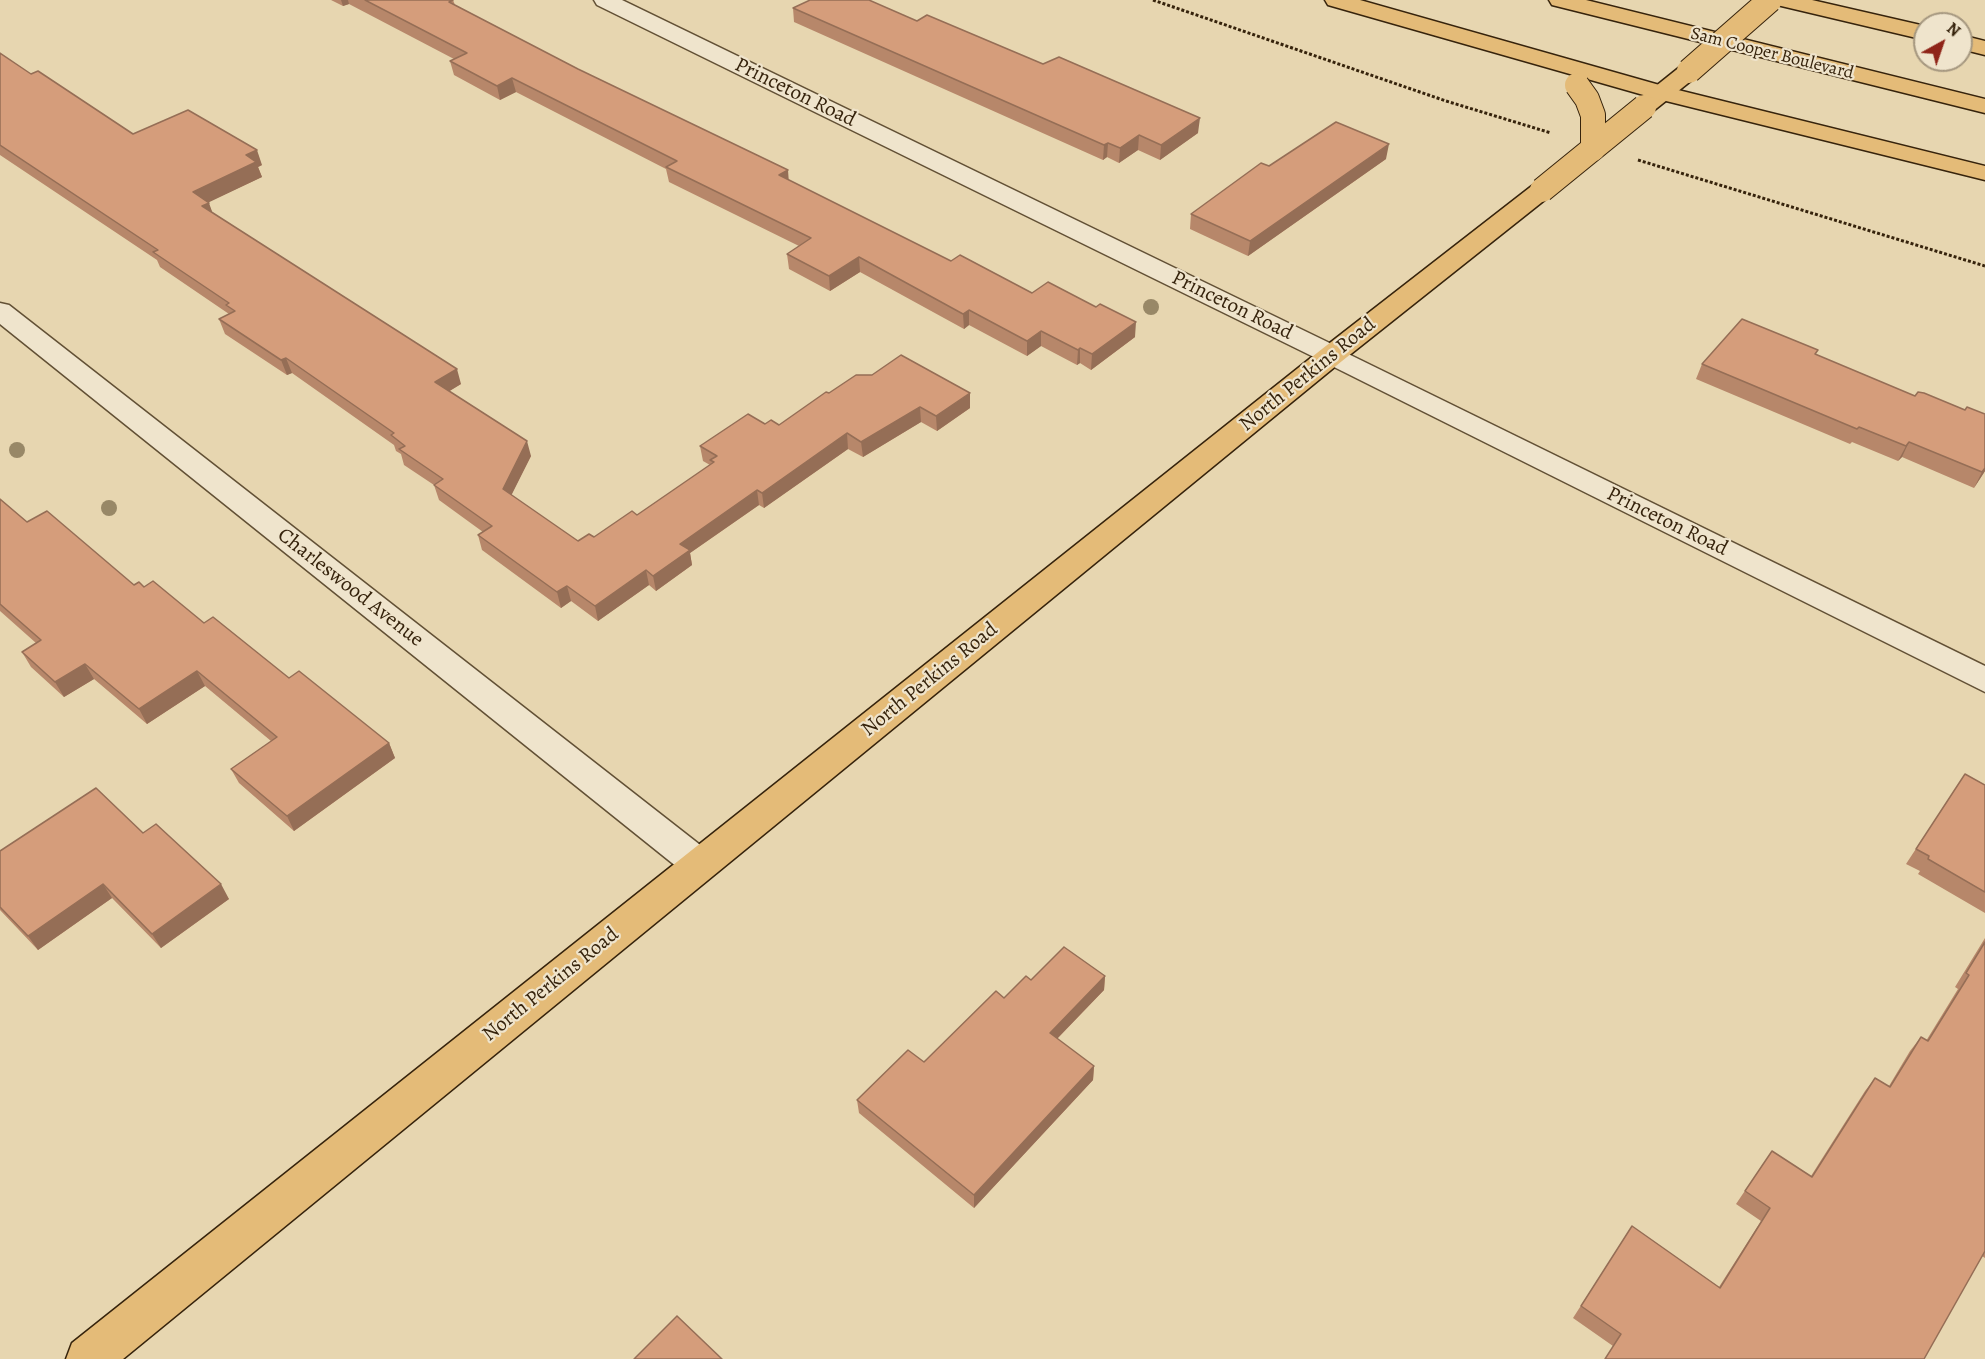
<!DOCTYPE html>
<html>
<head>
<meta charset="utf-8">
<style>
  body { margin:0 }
  #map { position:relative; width:1985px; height:1359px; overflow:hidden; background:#e7d6b0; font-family:Alegreya,serif }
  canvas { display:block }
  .north { position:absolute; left:1913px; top:12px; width:60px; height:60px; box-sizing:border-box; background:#efe4cc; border:2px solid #a5977f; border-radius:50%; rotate:40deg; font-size:16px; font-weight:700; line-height:24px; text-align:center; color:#36230c }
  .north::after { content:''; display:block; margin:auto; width:21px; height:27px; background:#8f2418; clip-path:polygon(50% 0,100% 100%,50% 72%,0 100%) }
</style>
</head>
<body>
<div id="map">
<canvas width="1985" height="1359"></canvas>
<div class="north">N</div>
</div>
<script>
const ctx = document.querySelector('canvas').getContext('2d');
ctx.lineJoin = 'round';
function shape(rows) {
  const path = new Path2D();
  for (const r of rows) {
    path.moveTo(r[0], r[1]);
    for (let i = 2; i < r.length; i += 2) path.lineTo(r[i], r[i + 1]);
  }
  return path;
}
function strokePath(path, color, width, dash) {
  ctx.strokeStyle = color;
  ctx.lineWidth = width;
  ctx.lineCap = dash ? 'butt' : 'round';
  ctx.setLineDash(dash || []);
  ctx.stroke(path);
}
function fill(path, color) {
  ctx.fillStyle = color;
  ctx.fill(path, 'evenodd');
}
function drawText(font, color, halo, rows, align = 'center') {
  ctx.font = font + ' Alegreya,serif';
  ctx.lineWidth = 4.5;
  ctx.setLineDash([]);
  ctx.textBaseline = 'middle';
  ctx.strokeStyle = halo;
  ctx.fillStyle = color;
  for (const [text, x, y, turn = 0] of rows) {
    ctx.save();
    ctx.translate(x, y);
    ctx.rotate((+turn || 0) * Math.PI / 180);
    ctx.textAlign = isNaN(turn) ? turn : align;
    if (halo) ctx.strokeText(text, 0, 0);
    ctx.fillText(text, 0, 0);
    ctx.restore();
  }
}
const minor = shape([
  [594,0,622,0,1342,349,1346,355,1342,361,1332,364,1322,361,597,5,594,0],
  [0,303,9,305,713,855,718,865,713,875,700,880,687,875,0,324,0,303]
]);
const tertiary = shape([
  [1332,346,1985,666,1985,692,1322,361,1318,355,1322,349,1332,346]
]);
const primary = shape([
  [1689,64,1697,66,1700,71,1697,76,1652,112,1636,112,1632,107,1636,102,1681,66,1689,64],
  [1542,183,1551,185,1554,190,1551,195,1342,361,123,1359,66,1359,72,1343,1322,349,1533,185,1542,183]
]);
const motorway = shape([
  [1325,0,1360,0,1670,88,1985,166,1985,180,1654,98,1328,5,1325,0],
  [1549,0,1586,0,1985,99,1985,113,1552,5,1549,0],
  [1774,0,1812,0,1925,26,1925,40,1777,5,1774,0],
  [1961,35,1985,41,1985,55,1961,49,1961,35]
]);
strokePath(minor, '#625035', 3);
strokePath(tertiary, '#625035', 3);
strokePath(primary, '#36230c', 3);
strokePath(motorway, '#36230c', 3);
strokePath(shape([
  [1153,0,1446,101,1551,133],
  [1638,160,1985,266]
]), '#36230c', 3, [3, 2]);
fill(minor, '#efe4cc');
fill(tertiary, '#efe4cc');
fill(primary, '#e4bb78');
fill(motorway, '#e4bb78');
const primaryBridge = shape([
  [1689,71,1770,0],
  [1542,190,1644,107]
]);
const motorwayBridge = shape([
  [1577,85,1587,99,1593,115,1593,149]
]);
strokePath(primaryBridge, '#36230c', 26, []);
strokePath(motorwayBridge, '#36230c', 26, []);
strokePath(primaryBridge, '#e4bb78', 24);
strokePath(motorwayBridge, '#e4bb78', 24);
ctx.fillStyle = '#988867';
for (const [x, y] of [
  [1151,307],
  [17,450],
  [109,508]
]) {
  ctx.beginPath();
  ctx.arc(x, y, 8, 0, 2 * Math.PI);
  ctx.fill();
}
fill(shape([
  [331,0,453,0,455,5,789,180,951,261,1032,293,1135,337,1091,370,1080,363,1077,365,1041,346,1027,356,969,325,964,329,860,272,830,291,789,269,787,254,799,246,669,182,666,169,516,92,500,100,454,75,450,61,454,59,349,4,343,6],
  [793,8,917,21,1198,133,1160,160,1138,150,1119,163,1107,157,1103,160,794,22],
  [0,53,31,74,133,134,262,165,258,167,262,177,208,202,212,212,461,384,449,391,531,456,511,495,578,541,594,537,637,515,710,465,703,461,700,446,765,424,779,425,829,393,970,408,937,431,921,422,863,457,848,449,764,508,759,505,690,553,692,565,656,591,649,585,598,621,571,601,561,608,482,550,478,535,483,532,439,500,434,485,404,465,401,454,396,451,394,445,292,373,287,375,225,334,219,319,229,314,160,267,157,260,0,155],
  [1386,159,1248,256,1190,229,1191,214,1269,166],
  [1816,355,1985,471,1974,488,1902,457,1898,461,1852,442,1850,444,1696,379,1702,364],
  [0,499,27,522,134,585,144,587,204,623,389,743,395,758,294,831,239,783,231,769,271,741,205,686,147,724,94,679,64,697,31,667,22,652,36,643,0,611],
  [1965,774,1985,785,1985,913,1918,874,1920,871,1906,864],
  [143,833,229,899,161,948,112,898,38,950,0,910,0,851],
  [1985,938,1985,1258,1982,1256,1613,1346,1573,1318,1632,1226,1719,1287,1761,1221,1736,1204,1763,1164,1811,1176,1865,1091,1875,1078,1889,1086,1910,1051,1921,1037,1926,1041,1958,989,1955,987],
  [1105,976,1104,990,1057,1039,1094,1066,1093,1080,974,1208,859,1113,857,1100,924,1062,1031,980]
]), '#b7876a');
fill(shape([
  [341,0,348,0,349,4,343,6],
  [512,78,516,92,500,100,497,86],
  [1200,118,1198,133,1160,160,1161,145],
  [1139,135,1138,150,1119,163,1120,148],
  [1108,143,1107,157,1103,160,1104,145],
  [1389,144,1386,159,1248,256,1250,241],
  [257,150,262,165,258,167,262,177,199,207,193,192,246,155],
  [788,170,789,184,779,175],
  [209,203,214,217,202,206],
  [859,257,860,272,830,291,829,276],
  [969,310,969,325,964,329,963,314],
  [1136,322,1135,337,1091,370,1092,354],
  [1041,331,1041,346,1027,356,1027,341],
  [1080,348,1080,363,1077,365,1078,350],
  [286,358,292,373,287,375,281,360],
  [457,369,461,384,440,397,435,382],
  [970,393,970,408,937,431,936,416],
  [920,407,921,422,863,457,861,442],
  [847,433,848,449,764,508,762,493],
  [527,441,531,456,507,504,503,489],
  [1909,442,1902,457,1898,461,1906,446],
  [1985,468,1985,471,1974,488,1982,472],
  [757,490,759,505,690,553,692,565,656,591,653,576,680,544],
  [646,570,649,585,598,621,595,606],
  [567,586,571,601,561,608,557,592],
  [85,664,94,679,64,697,55,682],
  [197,671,205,686,147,724,139,709],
  [389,743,395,758,294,831,287,816],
  [103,884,112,898,38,950,28,936],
  [221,884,229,899,161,948,152,934],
  [1105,976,1104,990,1049,1047,1050,1033],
  [1094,1066,1093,1080,974,1208,974,1195]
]), '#956e56');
const building = shape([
  [365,0,453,0,449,2,578,69,788,170,779,175,951,261,960,255,1032,293,1048,282,1096,307,1100,304,1136,322,1092,354,1080,348,1078,350,1041,331,1027,341,969,310,963,314,859,257,829,276,787,254,811,238,666,167,677,161,512,78,497,86,450,61,467,53,365,0],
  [810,0,869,0,917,21,927,15,1043,64,1059,57,1200,118,1161,145,1139,135,1120,148,1108,143,1104,145,793,8,810,0],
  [0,53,31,74,38,71,133,134,188,110,257,150,246,155,256,162,193,192,209,203,202,206,457,369,435,382,527,441,503,489,578,541,589,534,594,537,632,511,637,515,714,462,710,460,717,456,700,446,748,414,765,424,771,420,779,425,826,392,829,393,856,375,872,375,901,355,970,393,936,416,920,407,861,442,847,433,762,493,757,490,680,544,690,550,653,576,646,570,595,606,567,586,557,592,478,535,492,526,434,485,443,479,399,449,405,446,391,435,394,433,286,358,281,360,219,319,235,311,226,305,229,303,153,252,158,250,0,145,0,53],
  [1336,122,1389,144,1250,241,1191,214,1261,163,1269,166,1336,122],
  [1742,319,1818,350,1815,354,1915,396,1918,392,1924,393,1965,410,1967,407,1985,414,1985,468,1982,472,1909,442,1906,446,1859,427,1857,429,1702,364,1742,319],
  [0,499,27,522,47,511,134,585,139,582,144,587,153,581,204,623,213,617,289,678,299,671,389,743,287,816,231,769,277,737,197,671,139,709,85,664,55,682,22,652,41,640,0,604,0,499],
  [1965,774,1985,785,1985,892,1928,859,1929,856,1916,849,1965,774],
  [96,788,143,833,156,824,221,884,152,934,103,884,28,936,0,907,0,851,96,788],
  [1985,942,1985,1251,1924,1359,1605,1359,1621,1334,1581,1306,1632,1226,1720,1288,1770,1208,1745,1191,1772,1151,1812,1177,1875,1078,1890,1087,1921,1037,1928,1041,1969,975,1966,973,1985,942],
  [1064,947,1105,976,1050,1033,1094,1066,974,1195,857,1100,908,1050,924,1062,996,991,1004,998,1026,976,1031,980,1064,947],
  [677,1316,722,1359,634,1359,677,1316]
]);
fill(building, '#d59d7b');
strokePath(building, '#956e56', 1.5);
drawText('18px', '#36230c', '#efe4cc', [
  ["Sam Cooper Boulevard",1772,54,14]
]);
drawText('21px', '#36230c', '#efe4cc', [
  ["Princeton Road",795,93,26],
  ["Princeton Road",1232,306,26],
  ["North Perkins Road",1308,375,-39],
  ["Princeton Road",1667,522,26],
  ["Charleswood Avenue",350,588,38],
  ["North Perkins Road",930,680,-39],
  ["North Perkins Road",551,985,-39]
]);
</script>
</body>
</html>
